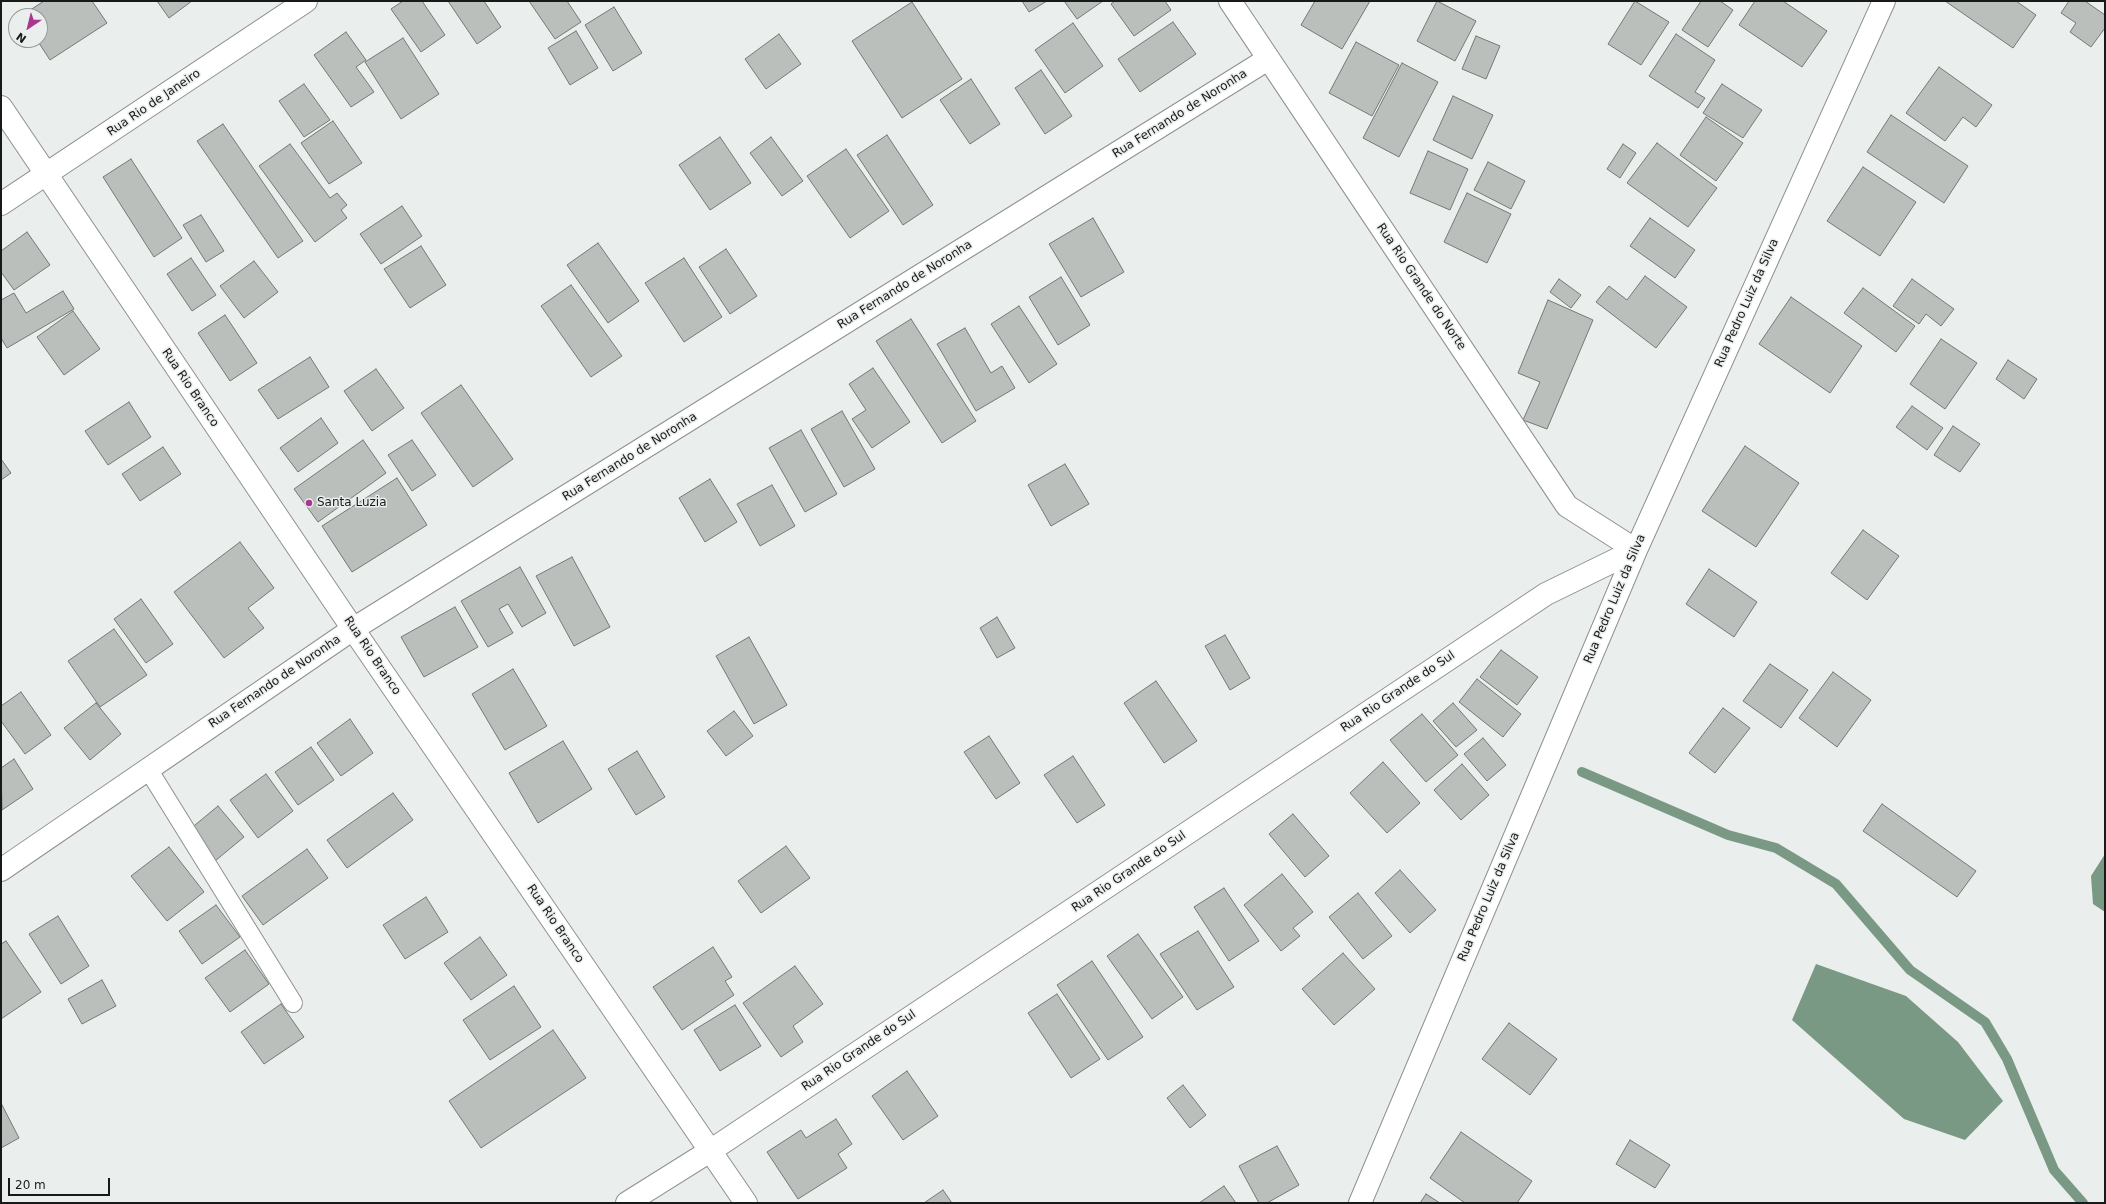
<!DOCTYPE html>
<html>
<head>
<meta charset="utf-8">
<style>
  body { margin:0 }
  #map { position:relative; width:2106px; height:1204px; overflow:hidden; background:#eaeeec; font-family:"DejaVu Sans",sans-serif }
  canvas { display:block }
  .frame { position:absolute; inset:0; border:2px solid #181a19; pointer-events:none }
  .north { position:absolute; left:8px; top:8px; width:40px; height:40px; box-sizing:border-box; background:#eaeeec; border:1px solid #969998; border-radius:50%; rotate:215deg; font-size:11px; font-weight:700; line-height:16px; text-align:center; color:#181a19 }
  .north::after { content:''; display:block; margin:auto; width:14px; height:18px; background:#a93792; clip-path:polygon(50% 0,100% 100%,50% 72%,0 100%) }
  .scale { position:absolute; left:8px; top:1178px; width:102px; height:18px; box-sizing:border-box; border:2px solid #181a19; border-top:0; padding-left:5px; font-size:12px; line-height:14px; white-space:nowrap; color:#181a19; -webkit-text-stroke:3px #eaeeec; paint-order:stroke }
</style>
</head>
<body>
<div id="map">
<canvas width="2106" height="1204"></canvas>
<div class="frame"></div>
<div class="north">N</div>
<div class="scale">20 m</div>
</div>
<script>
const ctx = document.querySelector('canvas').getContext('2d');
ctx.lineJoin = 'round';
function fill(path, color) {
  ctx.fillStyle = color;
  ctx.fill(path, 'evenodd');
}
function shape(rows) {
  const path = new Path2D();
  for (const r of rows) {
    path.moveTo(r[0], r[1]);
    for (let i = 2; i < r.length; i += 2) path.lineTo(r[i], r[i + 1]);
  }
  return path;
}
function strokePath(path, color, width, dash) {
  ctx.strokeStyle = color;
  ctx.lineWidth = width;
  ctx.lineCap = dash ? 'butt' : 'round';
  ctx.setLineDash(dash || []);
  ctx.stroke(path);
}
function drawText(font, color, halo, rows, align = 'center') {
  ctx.font = font + ' "DejaVu Sans",sans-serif';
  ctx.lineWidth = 3;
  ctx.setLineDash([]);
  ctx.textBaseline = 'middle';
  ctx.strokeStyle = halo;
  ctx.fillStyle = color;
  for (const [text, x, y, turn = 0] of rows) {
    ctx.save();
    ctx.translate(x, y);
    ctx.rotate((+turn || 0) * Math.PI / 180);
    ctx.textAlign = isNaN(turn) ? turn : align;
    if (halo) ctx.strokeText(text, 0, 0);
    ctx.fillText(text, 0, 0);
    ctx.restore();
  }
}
fill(shape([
  [2105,854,2105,912,2093,904,2091,876],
  [1816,964,1906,996,1958,1042,2003,1101,1965,1140,1904,1119,1792,1020]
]), '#7a9985');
strokePath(shape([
  [1582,772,1728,835,1776,848,1836,884,1910,970,1985,1022,2007,1059,2054,1170,2083,1203]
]), '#7a9985', 10);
const building = shape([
  [44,1,92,1,107,23,50,60,37,40,40,40,40,16,21,16,44,1],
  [157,1,192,1,169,18,157,1],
  [403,1,422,1,445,35,421,52,391,9,403,1],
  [448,1,484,1,501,27,477,44,448,1],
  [529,1,567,1,581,22,555,39,529,1],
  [1022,1,1047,1,1029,12,1022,1],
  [1064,1,1103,1,1077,19,1064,1],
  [1115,1,1165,1,1171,10,1134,36,1111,4,1115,1],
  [1315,1,1370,1,1342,49,1301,25,1315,1],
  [1437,1,1476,21,1455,61,1417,41,1437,1],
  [1635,1,1669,22,1641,65,1608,44,1635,1],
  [1701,1,1720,1,1733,10,1708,47,1682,30,1701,1],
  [1755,1,1783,1,1827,31,1802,67,1739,25,1755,1],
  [1945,1,2016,1,2036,15,2013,48,1945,1],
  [2069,1,2085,1,2105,15,2105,28,2091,47,2070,32,2076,23,2061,13,2069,1],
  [912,2,962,79,902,118,852,41,912,2],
  [614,7,642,53,613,71,585,25,614,7],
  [1173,22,1196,54,1140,92,1118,59,1173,22],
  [1073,23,1103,66,1065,93,1035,50,1073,23],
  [576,31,598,68,570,85,548,48,576,31],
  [346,32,366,60,356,67,374,92,351,107,314,55,346,32],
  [779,34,801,64,766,89,745,59,779,34],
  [1676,34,1715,60,1695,92,1705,98,1698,108,1649,76,1676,34],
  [1476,36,1500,46,1486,79,1462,69,1476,36],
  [403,38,439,94,401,119,365,62,403,38],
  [1356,42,1399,65,1372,116,1329,93,1356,42],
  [1402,63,1438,82,1399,157,1363,138,1402,63],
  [1939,67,1992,105,1976,127,1963,117,1945,141,1906,113,1939,67],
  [1041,70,1072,116,1045,134,1015,88,1041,70],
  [971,79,1000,124,970,144,940,100,971,79],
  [304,84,330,120,304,137,279,101,304,84],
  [1722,84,1762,110,1743,138,1703,113,1722,84],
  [1453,96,1493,115,1472,159,1433,140,1453,96],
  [1891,115,1968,166,1944,203,1867,152,1891,115],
  [1706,117,1743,143,1716,181,1680,155,1706,117],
  [333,121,362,163,329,184,301,143,333,121],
  [223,124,303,241,278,258,197,141,223,124],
  [887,135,933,205,903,225,857,155,887,135],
  [720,137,751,183,710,210,679,165,720,137],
  [771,137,803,181,782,196,750,153,771,137],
  [1657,143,1717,188,1688,227,1627,183,1657,143],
  [290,144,330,198,337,193,347,205,341,210,347,218,315,242,259,166,290,144],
  [1623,144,1636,153,1620,178,1607,169,1623,144],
  [846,149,889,211,850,238,807,176,846,149],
  [1428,151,1468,169,1450,210,1410,193,1428,151],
  [131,159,182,238,154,257,103,177,131,159],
  [1488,162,1525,181,1511,209,1474,190,1488,162],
  [1863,167,1916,202,1880,256,1827,221,1863,167],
  [1467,193,1511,214,1487,263,1444,242,1467,193],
  [402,206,422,236,381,264,360,234,402,206],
  [201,215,224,251,206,262,183,225,201,215],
  [1093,218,1124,272,1081,297,1049,244,1093,218],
  [1650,218,1695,250,1675,278,1630,246,1650,218],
  [27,232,50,265,14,290,1,272,1,251,27,232],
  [598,243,639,301,608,323,567,265,598,243],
  [421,246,446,285,410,308,384,269,421,246],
  [726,249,757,296,730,314,699,267,726,249],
  [191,258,216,295,192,311,167,274,191,258],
  [684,258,722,317,684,342,645,283,684,258],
  [254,261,278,292,244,318,220,286,254,261],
  [1645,276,1687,307,1656,348,1596,302,1609,286,1627,300,1645,276],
  [1061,277,1090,325,1058,345,1029,297,1061,277],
  [1559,279,1581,295,1571,308,1550,292,1559,279],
  [1912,279,1954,309,1941,326,1926,314,1919,324,1893,306,1912,279],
  [571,285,622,356,591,377,541,306,571,285],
  [1863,288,1915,326,1896,352,1844,313,1863,288],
  [63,291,74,309,7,348,1,338,1,300,14,293,26,313,63,291],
  [1791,297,1862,346,1830,393,1759,344,1791,297],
  [1548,300,1593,320,1547,429,1523,420,1540,382,1518,373,1548,300],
  [1019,306,1057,364,1029,383,991,324,1019,306],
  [73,311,100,349,64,375,37,337,73,311],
  [225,315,257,363,230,381,198,333,225,315],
  [911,319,976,421,942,443,876,341,911,319],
  [965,328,991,373,1002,366,1015,388,976,411,937,344,965,328],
  [1941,339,1977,363,1945,409,1910,384,1941,339],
  [310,357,329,387,278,419,258,390,310,357],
  [2008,360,2037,379,2024,399,1996,379,2008,360],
  [873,368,910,422,872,448,852,419,866,410,849,384,873,368],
  [376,369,404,408,372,431,344,391,376,369],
  [461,385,513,459,473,487,421,413,461,385],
  [129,402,151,437,108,465,85,431,129,402],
  [1912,406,1943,428,1927,450,1896,427,1912,406],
  [842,411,875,469,844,487,811,429,842,411],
  [321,418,338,443,298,472,280,448,321,418],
  [1953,426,1980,444,1960,472,1934,455,1953,426],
  [801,430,837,494,805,512,769,448,801,430],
  [363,440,386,473,318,522,294,489,363,440],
  [412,440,436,475,412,491,388,455,412,440],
  [1745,446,1799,483,1756,547,1702,511,1745,446],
  [163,447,181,474,140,501,122,474,163,447],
  [1,459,11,473,1,480,1,459],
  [1065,464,1089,504,1051,526,1028,485,1065,464],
  [397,478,427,525,352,572,322,526,397,478],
  [710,479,737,522,705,542,679,498,710,479],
  [772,485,795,526,760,546,737,504,772,485],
  [1863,530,1899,556,1867,600,1831,573,1863,530],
  [240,542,274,588,248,608,264,628,224,658,174,592,240,542],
  [572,557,610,627,574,646,536,576,572,557],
  [520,567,546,613,522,627,508,604,499,609,513,633,488,647,461,601,520,567],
  [1709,569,1757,602,1734,637,1686,604,1709,569],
  [141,599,173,644,146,663,114,619,141,599],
  [455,607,478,647,424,677,401,637,455,607],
  [997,617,1015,648,997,658,980,628,997,617],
  [114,629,147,675,100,707,68,661,114,629],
  [1225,635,1250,678,1230,690,1205,646,1225,635],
  [749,637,787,705,754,724,716,656,749,637],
  [1501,650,1538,677,1517,705,1480,677,1501,650],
  [1770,664,1808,690,1781,728,1743,701,1770,664],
  [513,669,547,726,505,750,472,694,513,669],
  [1833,672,1871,700,1837,747,1799,718,1833,672],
  [1477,679,1521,714,1503,737,1459,702,1477,679],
  [1156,681,1197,741,1164,763,1124,703,1156,681],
  [21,692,51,735,25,754,1,721,1,706,21,692],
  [96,703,121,734,90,760,64,728,96,703],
  [1453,703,1477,730,1456,747,1433,721,1453,703],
  [1723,708,1750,728,1715,773,1689,753,1723,708],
  [734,711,753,736,726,756,707,731,734,711],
  [1422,714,1458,755,1426,782,1390,740,1422,714],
  [350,719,373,753,341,776,317,743,350,719],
  [989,736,1020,783,996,799,964,752,989,736],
  [1483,738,1506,765,1487,781,1464,754,1483,738],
  [563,741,592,789,538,823,509,773,563,741],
  [311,747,334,780,298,805,275,772,311,747],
  [637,751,665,797,636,815,608,769,637,751],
  [1073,756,1105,805,1077,823,1044,775,1073,756],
  [14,759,33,789,2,810,1,768,14,759],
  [1383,762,1420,803,1387,833,1350,793,1383,762],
  [1462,764,1489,795,1461,820,1434,790,1462,764],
  [266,774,293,811,258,838,230,800,266,774],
  [393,793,413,820,347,868,327,840,393,793],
  [1882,804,1976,871,1957,897,1863,831,1882,804],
  [218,806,244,837,215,861,189,830,218,806],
  [1293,814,1329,856,1305,877,1269,834,1293,814],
  [786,846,810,878,761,913,738,881,786,846],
  [169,847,204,892,167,921,131,876,169,847],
  [307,849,328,878,263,925,242,896,307,849],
  [1400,870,1436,910,1410,933,1375,893,1400,870],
  [1282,874,1313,912,1293,928,1300,936,1281,951,1244,905,1282,874],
  [1224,888,1259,941,1229,961,1194,907,1224,888],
  [1358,893,1392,936,1363,959,1329,917,1358,893],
  [426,897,448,932,405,959,383,925,426,897],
  [216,905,240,937,202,964,179,931,216,905],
  [58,916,89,966,61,984,29,934,58,916],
  [1198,931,1234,987,1197,1010,1160,954,1198,931],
  [1138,934,1183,997,1152,1019,1107,956,1138,934],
  [480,937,507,975,471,1000,444,963,480,937],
  [6,941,41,992,1,1019,1,944,6,941],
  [713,947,732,977,725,981,734,995,682,1030,653,987,713,947],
  [245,950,269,984,230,1012,205,978,245,950],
  [1343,953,1375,989,1334,1025,1302,989,1343,953],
  [1092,961,1143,1037,1108,1060,1057,985,1092,961],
  [795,966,823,1004,793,1026,803,1042,781,1057,743,1003,795,966],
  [102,980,116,1006,82,1024,68,999,102,980],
  [514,986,541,1027,490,1060,463,1020,514,986],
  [1057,994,1100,1059,1071,1078,1028,1013,1057,994],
  [281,1004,304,1037,264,1064,241,1032,281,1004],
  [735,1005,761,1046,720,1071,694,1030,735,1005],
  [1509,1023,1557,1059,1530,1095,1482,1059,1509,1023],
  [553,1030,586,1078,481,1148,449,1101,553,1030],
  [907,1071,938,1116,903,1140,872,1096,907,1071],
  [1183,1085,1206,1115,1190,1128,1167,1098,1183,1085],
  [1,1103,19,1138,1,1148,1,1103],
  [836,1119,852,1144,838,1154,847,1168,798,1199,767,1152,801,1130,806,1138,836,1119],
  [1461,1132,1532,1181,1517,1203,1465,1203,1430,1178,1461,1132],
  [1630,1140,1670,1165,1655,1188,1616,1164,1630,1140],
  [1277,1146,1299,1185,1267,1203,1259,1203,1239,1166,1277,1146],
  [1224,1186,1236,1203,1199,1203,1224,1186],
  [943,1190,952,1203,924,1203,943,1190],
  [1426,1194,1440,1203,1420,1203,1426,1194]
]);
fill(building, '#bbbfbc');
strokePath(building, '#757876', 1);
const lane = shape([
  [148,769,293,1003]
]);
const street = shape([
  [1230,1,1567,506,1636,550],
  [1,204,306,1],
  [1,870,353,629,1268,59],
  [627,1203,710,1151,1546,594,1636,550],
  [1360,1203,1636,550,1884,1]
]);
const secondary = shape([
  [1,107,353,629,746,1203]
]);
strokePath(lane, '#8e918f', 20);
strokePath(street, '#8e918f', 24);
strokePath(secondary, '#8e918f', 24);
strokePath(lane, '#fff', 18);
strokePath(street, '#fff', 22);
strokePath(secondary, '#fff', 22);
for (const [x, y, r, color] of [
  [309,503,4,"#a93792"]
]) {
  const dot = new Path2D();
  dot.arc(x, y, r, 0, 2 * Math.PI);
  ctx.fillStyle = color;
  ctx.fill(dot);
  strokePath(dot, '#eaeeec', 1.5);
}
drawText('12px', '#181a19', '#eaeeec', [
  ["Rua Rio de Janeiro",154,103,-34],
  ["Rua Fernando de Noronha",1180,114,-32],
  ["Rua Fernando de Noronha",905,285,-32],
  ["Rua Rio Grande do Norte",1421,287,56],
  ["Rua Pedro Luiz da Silva",1747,303,-66],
  ["Rua Rio Branco",190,388,56],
  ["Rua Fernando de Noronha",630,457,-32],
  ["Rua Pedro Luiz da Silva",1615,599,-67],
  ["Rua Rio Branco",372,656,56],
  ["Rua Fernando de Noronha",275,682,-34],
  ["Rua Rio Grande do Sul",1398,692,-34],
  ["Rua Rio Grande do Sul",1129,872,-34],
  ["Rua Pedro Luiz da Silva",1489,897,-67],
  ["Rua Rio Branco",555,924,56],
  ["Rua Rio Grande do Sul",859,1051,-34]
]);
drawText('12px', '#181a19', '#eaeeec', [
  ["Santa Luzia",317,503]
], 'left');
</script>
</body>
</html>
